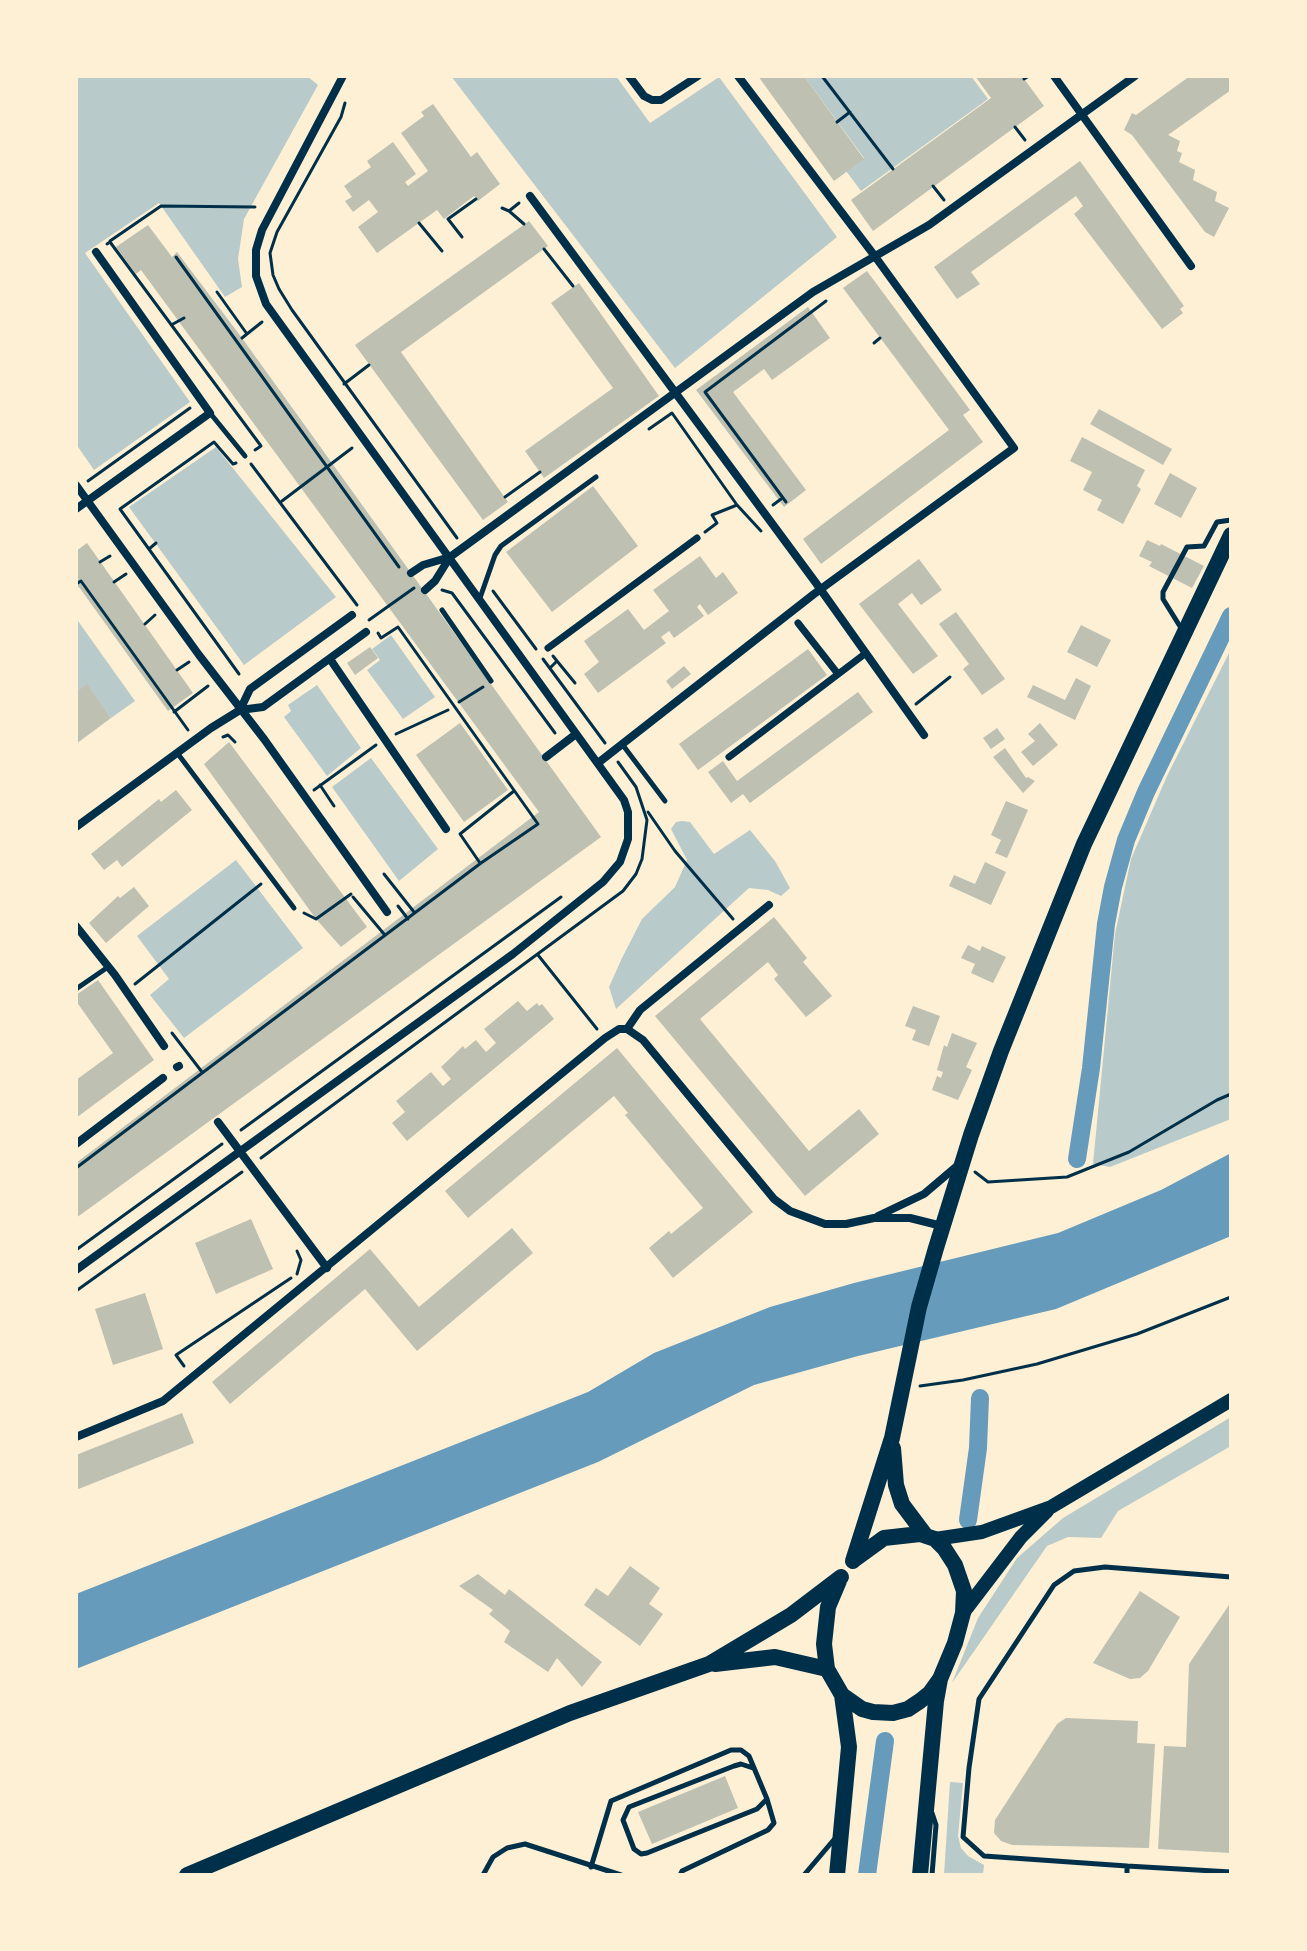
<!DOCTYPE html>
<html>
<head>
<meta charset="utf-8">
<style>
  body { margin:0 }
  #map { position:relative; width:1307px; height:1951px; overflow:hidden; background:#fdf0d5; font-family:Lora,serif }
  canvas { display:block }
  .frame { position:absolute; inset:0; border:78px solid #fdf0d5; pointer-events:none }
</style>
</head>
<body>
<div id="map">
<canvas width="1307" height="1951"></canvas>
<div class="frame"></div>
</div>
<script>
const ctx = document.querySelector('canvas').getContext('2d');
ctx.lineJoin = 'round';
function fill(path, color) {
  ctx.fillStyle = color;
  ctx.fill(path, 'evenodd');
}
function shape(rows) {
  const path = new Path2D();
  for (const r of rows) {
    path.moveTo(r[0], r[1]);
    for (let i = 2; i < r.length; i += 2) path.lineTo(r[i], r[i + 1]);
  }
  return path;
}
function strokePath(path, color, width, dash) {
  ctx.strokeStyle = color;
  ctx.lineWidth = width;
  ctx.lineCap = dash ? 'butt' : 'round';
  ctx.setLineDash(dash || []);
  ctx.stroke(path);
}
fill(shape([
  [76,76,307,76,318,85,244,219,238,259,242,287,225,297,159,203,85,253,190,402,94,470,76,444],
  [451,76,616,76,650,123,719,77,837,237,675,368],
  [804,76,971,76,988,99,861,191,846,171,864,158],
  [216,447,336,597,244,665,129,507],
  [78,621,135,701,111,718,87,685,76,692,76,623],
  [391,635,435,697,403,719,367,670,380,660,372,649],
  [1231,649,1231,1119,1110,1167,1093,1164,1115,934,1131,859,1167,776],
  [317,685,361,748,327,776,284,717,291,711,288,705],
  [371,758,438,849,399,881,332,787],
  [682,821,690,822,714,854,750,830,775,861,790,888,781,896,768,890,749,888,616,1009,609,987,622,958,642,919,675,887,687,860,671,829,676,822],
  [236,860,303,948,184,1038,150,995,169,979,137,936],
  [1231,1417,1231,1446,1118,1511,1101,1538,1068,1537,1047,1546,952,1683,978,1618,1017,1558,1063,1518],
  [950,1782,963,1783,958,1836,961,1848,968,1856,984,1865,983,1875,944,1875]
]), '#b9caca');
fill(shape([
  [1231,1153,1231,1236,1056,1309,858,1356,754,1385,598,1462,76,1669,76,1594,588,1392,654,1353,770,1307,854,1283,1058,1233,1161,1190]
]), '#669bbc');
strokePath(shape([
  [1077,1159,1091,1068,1106,924,1113,887,1126,840,1146,792,1231,616],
  [968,1520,978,1448,980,1398],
  [867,1875,885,1741]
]), '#669bbc', 18);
fill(shape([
  [758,76,804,76,864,159,834,181],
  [975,76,1022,76,1044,106,873,231,851,200,991,98],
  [1190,76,1231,76,1231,90,1168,135,1180,141,1177,151,1182,153,1179,162,1195,170,1193,180,1217,192,1215,201,1229,208,1214,237,1205,232,1132,135,1124,130,1132,113,1136,115],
  [433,104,471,157,477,152,500,184,478,201,474,196,444,219,437,210,377,253,358,227,378,212,369,200,353,212,345,201,352,197,344,186,371,167,367,161,393,142,416,174,405,182,408,186,428,171,401,133,424,116,421,112],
  [1080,161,1184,306,1180,309,1183,313,1162,329,1074,214,1083,206,1076,196,971,272,980,284,957,299,934,267],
  [529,221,548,246,401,352,508,502,483,520,355,345],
  [148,225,172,257,177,252,242,338,601,837,76,1218,76,1163,539,812,141,270,136,274,116,247],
  [867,271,970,410,963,415,983,442,821,564,803,539,949,430,843,288],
  [579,283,659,396,544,478,525,451,613,388,551,303],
  [808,307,830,338,772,380,764,369,733,392,806,490,784,507,696,390],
  [1099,409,1172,449,1163,465,1090,424],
  [1082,437,1145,470,1137,486,1141,489,1123,524,1097,510,1102,500,1083,490,1092,472,1070,461],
  [1170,473,1197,488,1181,518,1154,504],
  [593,486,638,546,552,612,506,552],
  [1147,540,1160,546,1161,544,1204,566,1192,588,1149,566,1152,562,1139,556],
  [87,543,193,693,168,711,79,587,76,589,76,551],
  [700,556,716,578,723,572,738,593,708,615,700,604,697,607,704,616,674,638,669,631,661,637,666,643,598,693,584,674,599,662,584,641,628,609,644,630,669,611,653,590],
  [919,559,942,590,921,605,912,593,898,604,938,656,913,674,859,604],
  [956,612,1005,679,982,695,963,669,969,664,939,624],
  [1081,625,1111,640,1097,667,1067,652],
  [370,647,378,658,355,675,347,663],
  [808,649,827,675,698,770,679,744],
  [684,666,691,674,672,689,666,681],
  [1076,678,1091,686,1075,720,1027,697,1033,685,1065,700],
  [87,684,111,718,76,744,76,692],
  [858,692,873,712,750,803,743,794,731,803,708,772,723,761,737,781],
  [460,723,508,790,464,822,416,755],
  [1040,723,1058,745,1033,766,1021,752,1035,741,1028,734],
  [997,728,1005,739,991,749,983,738],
  [229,742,367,927,341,947,316,919,204,764],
  [1005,748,1026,778,1028,777,1035,781,1023,793,993,757],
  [176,790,192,810,122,867,117,860,104,870,91,854,159,799,161,802],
  [1006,801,1028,810,1007,858,995,853,1001,840,991,835],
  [985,862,1006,872,991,905,949,886,954,875,975,884],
  [134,887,149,906,106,943,89,923,118,896,120,898],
  [774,917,807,958,803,962,832,996,806,1017,774,979,778,975,768,962,700,1019,809,1151,859,1109,879,1134,805,1196,655,1016],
  [968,945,980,951,982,946,1006,957,993,983,971,973,975,964,961,958],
  [98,980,154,1060,76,1118,76,1080,113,1053,76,1001,76,995],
  [518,1001,527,1011,537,1003,539,1006,542,1004,554,1019,407,1141,392,1123,405,1112,396,1101,431,1072,443,1086,451,1079,441,1067,463,1046,465,1049,476,1040,486,1052,496,1043,484,1029],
  [913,1006,940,1016,929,1046,912,1040,916,1030,905,1026],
  [952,1033,977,1043,966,1067,972,1070,958,1100,932,1090,937,1076,941,1078,943,1072,937,1070,944,1045,947,1047],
  [617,1048,753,1212,673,1278,649,1248,669,1231,671,1234,703,1208,625,1115,628,1113,614,1096,468,1218,445,1191],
  [251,1219,273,1269,216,1294,195,1243],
  [512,1228,533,1253,417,1351,365,1289,230,1404,212,1382,370,1249,419,1307],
  [145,1293,163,1349,113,1365,95,1309],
  [182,1413,194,1443,76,1490,76,1455],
  [630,1566,660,1588,649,1604,663,1614,640,1646,584,1605,596,1588,608,1596],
  [478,1574,505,1595,509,1589,602,1662,582,1687,557,1658,548,1672,504,1642,510,1631,489,1614,493,1610,459,1586],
  [1140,1591,1180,1617,1148,1671,1140,1678,1130,1679,1093,1663],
  [1231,1602,1231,1853,1158,1849,1164,1746,1186,1747,1189,1664],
  [1066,1718,1138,1721,1137,1743,1155,1744,1149,1848,1012,1845,1001,1841,994,1833,995,1820,1057,1724],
  [725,1776,738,1808,652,1844,638,1812]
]), '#bec0b2');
strokePath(shape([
  [822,76,893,169],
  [1024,79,1029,76],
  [345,103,341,117,277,232,270,253,273,275,279,289,292,310,457,538],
  [837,122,850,112],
  [1015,127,1025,140],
  [933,186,944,200],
  [502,208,509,211,519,203],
  [509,211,524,224],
  [419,223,442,251],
  [462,237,448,219,476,199],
  [110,241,161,206,255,207],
  [107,244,110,242,261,446,255,450],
  [544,249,573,286],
  [176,257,399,567],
  [217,292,247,334],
  [173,324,184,318],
  [242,338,262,322],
  [874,343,880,338],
  [344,384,369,365],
  [649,429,672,413,737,505,761,531],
  [236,463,233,464,214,442,120,509,239,674],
  [251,464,357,605],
  [88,481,190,408],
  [505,497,540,472],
  [282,501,352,448],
  [786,502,705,392,826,301],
  [773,505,781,499],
  [705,532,717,523,712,515,737,505],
  [149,549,156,543],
  [100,562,110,556],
  [114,582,126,574],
  [76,584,81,581,188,730],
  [442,590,452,593,555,733],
  [493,591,536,649],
  [369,620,414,588],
  [145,624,155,615],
  [543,659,605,743],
  [557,661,575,683],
  [550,668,557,661,553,656],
  [177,670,189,662],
  [459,702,483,687],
  [916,704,950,677],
  [174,712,208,686],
  [396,734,448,710],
  [223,737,228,735,235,742],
  [320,785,334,806],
  [314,790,376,745],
  [648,812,675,851,733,919],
  [480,863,460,834,514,791],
  [384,874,414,912],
  [353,897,384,934],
  [398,906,408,919],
  [304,913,316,919,351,894],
  [538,955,597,1029],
  [135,984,261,884],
  [172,1033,202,1072],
  [241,1130,561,897],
  [261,1158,623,891,636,874,642,859,647,820,636,787,618,762],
  [76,1168,481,863,538,824,398,627,381,638,378,633],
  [975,1172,988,1182,1067,1177,1129,1152,1217,1100,1231,1094],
  [76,1250,222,1144],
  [297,1251,301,1260,297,1274],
  [76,1291,242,1172],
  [184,1366,176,1355,291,1278],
  [920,1386,963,1380,1037,1364,1137,1334,1231,1297]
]), '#003049', 3);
strokePath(shape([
  [210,413,245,456],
  [480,598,495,555,501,546,596,477],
  [442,610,491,681],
  [1181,628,1163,599,1163,592,1187,547,1204,546,1217,522,1231,520],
  [622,744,665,801],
  [178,754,294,908],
  [76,989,108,967],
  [753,1768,741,1764,734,1766,629,1807,623,1820,634,1849,641,1854,647,1853,757,1809,767,1799],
  [932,1813,936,1825,932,1875],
  [1127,1866,984,1856,963,1837,969,1768,979,1699,1054,1585,1074,1571,1105,1567,1231,1577],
  [591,1867,611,1801,731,1750,741,1750,749,1756,767,1799,774,1823,768,1830,682,1871,680,1875],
  [483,1875,493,1857,507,1848,525,1844,621,1875],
  [804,1875,837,1836],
  [1127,1875,1127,1866,1231,1872]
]), '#003049', 5);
strokePath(shape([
  [798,623,838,674],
  [548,648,697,538],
  [729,757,866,653]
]), '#003049', 7);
strokePath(shape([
  [629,76,644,96,652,100,661,100,698,76],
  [1054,76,1191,266],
  [530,196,816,583,924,735],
  [76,485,199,655,264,739,387,912],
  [76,509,210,413,96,252],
  [411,573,423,565,450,557,813,292,929,225,1135,76],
  [425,590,435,581,450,557],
  [330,659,446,829],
  [240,710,250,689,352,615],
  [546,757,576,734],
  [598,763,814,594,1014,448,874,255,738,76],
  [76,827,211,728,240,710,263,707,366,632],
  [76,926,115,975,164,1046],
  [627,1029,643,1040,774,1199,790,1211,825,1224,846,1224,874,1218,910,1218,942,1226],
  [627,1029,640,1010,769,905],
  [177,1067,179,1066],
  [218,1122,327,1268],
  [76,1144,163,1078],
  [878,1216,924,1194,957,1166],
  [76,1270,513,954,603,882,620,862,628,839,628,812,624,800,266,304,256,276,256,250,262,230,343,76],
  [76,1437,163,1401,605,1038,619,1029,627,1029]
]), '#003049', 8);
strokePath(shape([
  [935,1539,982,1532,1051,1507,1231,1400],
  [963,1613,1021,1537,1047,1511]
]), '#003049', 14);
strokePath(shape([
  [893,1448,896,1485,902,1504,926,1536],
  [855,1559,884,1538,920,1534,935,1539,944,1548,955,1565,964,1591,963,1613,955,1643,940,1679,936,1701,920,1875],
  [853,1561,892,1438,919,1307,936,1248,971,1135,1001,1051,1084,844,1231,535],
  [839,1581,828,1607,824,1644,827,1669,842,1695,862,1709,873,1712,893,1713,908,1709,920,1701,930,1693,940,1679],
  [715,1664,775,1657,827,1669],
  [187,1875,570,1713,709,1664,791,1615,841,1577],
  [837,1875,849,1747,842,1695]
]), '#003049', 16);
</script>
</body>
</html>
